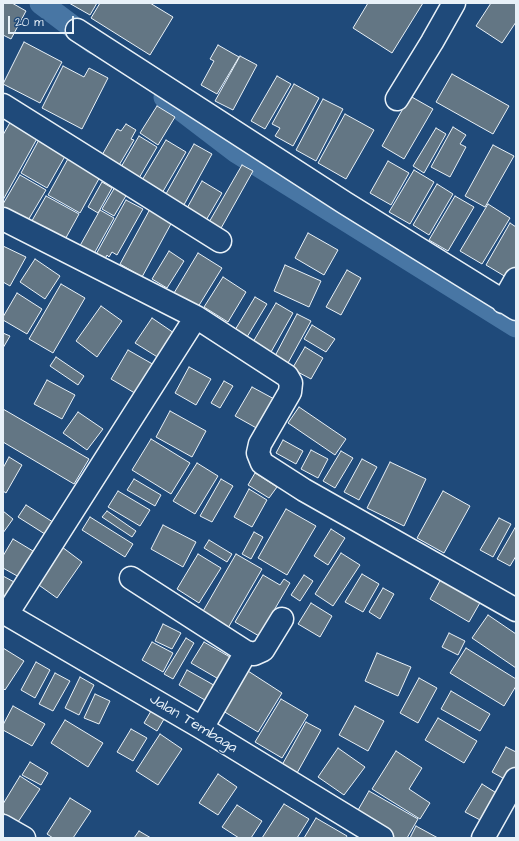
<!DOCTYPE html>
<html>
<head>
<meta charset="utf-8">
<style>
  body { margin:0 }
  #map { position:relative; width:519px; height:841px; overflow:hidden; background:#1f4a7a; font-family:"Architects Daughter",sans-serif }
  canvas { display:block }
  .frame { position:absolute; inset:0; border:4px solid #e8f1f8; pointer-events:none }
  .scale { position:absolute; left:8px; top:16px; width:66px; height:18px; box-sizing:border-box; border:2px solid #e8f1f8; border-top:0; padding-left:5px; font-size:12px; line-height:14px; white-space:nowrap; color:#e8f1f8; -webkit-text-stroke:3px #1f4a7a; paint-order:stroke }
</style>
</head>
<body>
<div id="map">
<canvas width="519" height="841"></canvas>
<div class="frame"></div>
<div class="scale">20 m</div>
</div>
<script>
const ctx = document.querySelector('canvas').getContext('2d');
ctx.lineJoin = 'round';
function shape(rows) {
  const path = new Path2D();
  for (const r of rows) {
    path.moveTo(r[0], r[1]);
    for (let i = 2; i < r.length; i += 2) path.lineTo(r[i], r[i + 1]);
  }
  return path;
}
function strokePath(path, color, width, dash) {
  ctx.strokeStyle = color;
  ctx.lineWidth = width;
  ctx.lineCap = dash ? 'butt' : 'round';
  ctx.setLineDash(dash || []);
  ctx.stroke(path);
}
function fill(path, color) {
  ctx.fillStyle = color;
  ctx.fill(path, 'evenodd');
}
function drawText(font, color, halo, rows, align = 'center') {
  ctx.font = font + ' "Architects Daughter",sans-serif';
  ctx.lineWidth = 3;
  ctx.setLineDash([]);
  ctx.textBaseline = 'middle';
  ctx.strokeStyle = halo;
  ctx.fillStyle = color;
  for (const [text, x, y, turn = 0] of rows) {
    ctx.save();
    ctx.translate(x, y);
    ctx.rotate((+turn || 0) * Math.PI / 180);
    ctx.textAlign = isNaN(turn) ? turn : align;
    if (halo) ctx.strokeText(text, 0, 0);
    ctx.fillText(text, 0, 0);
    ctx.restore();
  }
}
strokePath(shape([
  [41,3,94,43],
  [165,97,237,152,516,326]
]), '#4876a4', 23);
const building = shape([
  [3,3,12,3,26,11,11,39,3,35,3,3],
  [69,3,97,3,90,15,69,3],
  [100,3,150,3,173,17,150,55,91,18,100,3],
  [368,3,423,3,392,53,353,28,368,3],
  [491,3,516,3,516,22,502,43,476,26,491,3],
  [24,42,62,62,40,103,3,84,24,42],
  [218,45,239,57,217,94,201,85,214,61,210,59,218,45],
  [240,56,257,65,233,110,215,101,240,56],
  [63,66,84,77,89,68,108,78,82,129,42,108,63,66],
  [452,74,509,106,493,134,436,102,452,74],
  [277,76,291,84,265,129,251,121,277,76],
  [294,84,319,98,293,146,275,136,280,128,272,124,294,84],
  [410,96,433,109,404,159,382,146,410,96],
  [323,99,343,109,316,161,296,150,323,99],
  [157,106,175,117,158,145,140,133,157,106],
  [345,114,374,130,346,179,318,163,345,114],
  [12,119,39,135,3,200,3,135,12,119],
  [126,124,136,130,131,139,134,140,115,172,98,162,117,129,121,131,126,124],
  [453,127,466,135,460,144,466,147,450,177,431,167,453,127],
  [436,128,446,134,424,173,413,166,436,128],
  [41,136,68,151,47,188,21,173,41,136],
  [139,136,157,147,135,185,117,174,139,136],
  [166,140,186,152,158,200,138,187,166,140],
  [194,144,212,154,180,212,162,201,194,144],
  [493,145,514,156,485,207,465,196,493,145],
  [69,157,101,175,80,213,48,195,69,157],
  [388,161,409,173,391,205,370,193,388,161],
  [242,165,253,171,220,230,208,224,242,165],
  [414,170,434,182,410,224,389,212,414,170],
  [20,175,46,190,24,227,3,215,3,204,20,175],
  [202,181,222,193,205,222,186,210,202,181],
  [102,182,112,188,98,213,88,207,102,182],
  [437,184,453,194,429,235,413,225,437,184],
  [115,187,127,194,114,216,102,209,115,187],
  [46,196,79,214,62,245,29,226,46,196],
  [455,196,474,207,448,251,429,240,455,196],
  [126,200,143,209,117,255,112,252,109,257,107,255,103,263,94,258,126,200],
  [488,204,510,218,482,264,460,251,488,204],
  [150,209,172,222,142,277,120,264,150,209],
  [100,210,114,218,91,259,77,251,100,210],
  [510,223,516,227,516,272,511,280,486,265,510,223],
  [308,233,338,250,324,275,295,258,308,233],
  [3,246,26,257,10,286,3,282,3,246],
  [169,251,184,261,167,288,152,279,169,251],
  [198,253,222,268,198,307,174,293,198,253],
  [35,259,60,276,45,299,20,282,35,259],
  [285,265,321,281,309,307,274,291,285,265],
  [347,270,361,278,341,315,326,307,347,270],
  [223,277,246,292,228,322,204,307,223,277],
  [61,284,85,298,53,353,29,339,61,284],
  [17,293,42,309,27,334,3,320,3,317,17,293],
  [255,297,267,304,247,337,235,330,255,297],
  [276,303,293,313,271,352,253,342,276,303],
  [101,306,122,321,97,357,76,341,101,306],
  [297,314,311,321,288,363,275,356,297,314],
  [152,318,174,333,159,358,135,343,152,318],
  [312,325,335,339,326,352,304,339,312,325],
  [3,333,10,336,3,348,3,333],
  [305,347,323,358,311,379,292,369,305,347],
  [128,350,156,366,138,395,111,379,128,350],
  [56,357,84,376,78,385,50,366,56,357],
  [189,367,211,379,196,405,175,393,189,367],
  [47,380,75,395,62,419,34,404,47,380],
  [224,381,233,386,220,408,211,403,224,381],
  [252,387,276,400,260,430,235,416,252,387],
  [299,407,346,439,335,455,288,423,299,407],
  [3,409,89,459,74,484,3,442,3,409],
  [170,411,206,431,192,457,156,437,170,411],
  [78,412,103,429,87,450,63,433,78,412],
  [151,439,190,463,171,494,132,470,151,439],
  [283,440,303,451,296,464,276,453,283,440],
  [311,450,328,459,318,478,301,469,311,450],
  [341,451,353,458,335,488,323,481,341,451],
  [9,457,22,465,6,493,3,491,3,468,9,457],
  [362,459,377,467,359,500,344,492,362,459],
  [390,462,426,479,404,526,367,508,390,462],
  [197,463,218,476,195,514,173,501,197,463],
  [255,473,277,487,269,498,248,485,255,473],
  [134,479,161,495,155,506,127,490,134,479],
  [221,479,233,486,212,522,200,516,221,479],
  [249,489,267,500,252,527,234,517,249,489],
  [118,491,150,510,140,526,108,507,118,491],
  [443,491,470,506,444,553,417,538,443,491],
  [26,505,56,524,48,536,18,517,26,505],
  [286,509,316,526,287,575,258,558,286,509],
  [3,511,13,519,3,533,3,511],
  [107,511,136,531,132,537,102,517,107,511],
  [90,517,133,544,125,557,82,530,90,517],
  [499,518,511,524,493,557,480,550,499,518],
  [163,525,196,542,183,567,151,549,163,525],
  [516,526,516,556,510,566,497,559,516,526],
  [331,529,345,538,328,565,314,556,331,529],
  [254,532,263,537,251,559,242,554,254,532],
  [13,539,33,551,19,577,3,568,3,556,13,539],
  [209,540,232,554,227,562,204,548,209,540],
  [62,547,82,562,57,598,36,583,62,547],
  [341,553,360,565,333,606,315,594,341,553],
  [198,554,221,568,199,603,177,589,198,554],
  [236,554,262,569,228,628,202,613,236,554],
  [362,574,379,584,363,612,345,602,362,574],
  [263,575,280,585,284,579,290,583,259,636,235,622,263,575],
  [304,575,313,581,300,601,291,595,304,575],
  [3,576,16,583,3,604,3,576],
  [441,579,481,601,469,622,430,599,441,579],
  [383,588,394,594,380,619,369,612,383,588],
  [311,603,332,616,320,637,298,624,311,603],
  [488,615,516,634,516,668,472,638,488,615],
  [163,624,181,633,172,649,155,641,163,624],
  [449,633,465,641,458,655,442,647,449,633],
  [186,638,194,643,173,679,164,674,186,638],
  [152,642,173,653,163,672,142,660,152,642],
  [204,642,235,660,222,681,191,663,204,642],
  [3,648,24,661,5,690,3,688,3,648],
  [466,648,516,679,516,686,504,706,450,673,466,648],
  [377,653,411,667,398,696,365,681,377,653],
  [36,662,50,670,35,698,21,690,36,662],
  [187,670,219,688,210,703,179,685,187,670],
  [248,671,282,693,258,732,223,711,248,671],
  [55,673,70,681,53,711,39,704,55,673],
  [80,677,94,685,79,715,65,708,80,677],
  [419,678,437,688,418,723,400,713,419,678],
  [451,691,490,714,480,731,441,709,451,691],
  [95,694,110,701,99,724,84,718,95,694],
  [281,699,308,715,282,758,255,742,281,699],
  [13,706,45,724,32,746,3,730,3,725,13,706],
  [154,706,167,714,157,731,144,723,154,706],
  [355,706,384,721,368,751,339,735,355,706],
  [438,718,477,741,464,763,425,740,438,718],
  [65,720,103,743,88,767,51,743,65,720],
  [306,722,321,730,297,773,282,765,306,722],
  [131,729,147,738,133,761,117,752,131,729],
  [160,734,182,749,158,785,136,771,160,734],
  [506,747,516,752,516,771,510,782,492,772,506,747],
  [338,748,365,767,344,795,318,777,338,748],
  [396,751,422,768,409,789,430,803,420,819,372,789,396,751],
  [30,762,48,773,41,785,22,775,30,762],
  [218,774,237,787,218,815,199,803,218,774],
  [20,776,40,789,18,822,3,813,3,804,20,776],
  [482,784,498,794,482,821,465,812,482,784],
  [369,791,418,819,407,838,384,838,354,817,369,791],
  [70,798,91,811,73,838,53,838,47,834,70,798],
  [284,804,309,819,297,838,262,838,284,804],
  [237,805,262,821,251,838,239,838,222,827,237,805],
  [316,818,347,836,346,838,304,838,316,818],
  [416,826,438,838,410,838,416,826],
  [139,831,151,838,134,838,139,831]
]);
fill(building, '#637684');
strokePath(building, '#e8f1f8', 1);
const minor = shape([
  [77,30,345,203,516,309],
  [397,99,432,42,454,3],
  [3,105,220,241],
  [3,219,196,317,287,376,291,383,290,392,260,444,258,453,262,463,304,490,516,610],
  [503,302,516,279],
  [131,578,246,652,254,654,263,650,282,619],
  [3,612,202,728,382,838],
  [7,614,196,317],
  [202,728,246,652],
  [3,826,24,838],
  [483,838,516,779]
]);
strokePath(minor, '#e8f1f8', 25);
strokePath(minor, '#1f4a7a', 22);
drawText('15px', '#e8f1f8', '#1f4a7a', [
  ["Jalan Tembaga",193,724,31]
]);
</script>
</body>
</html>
